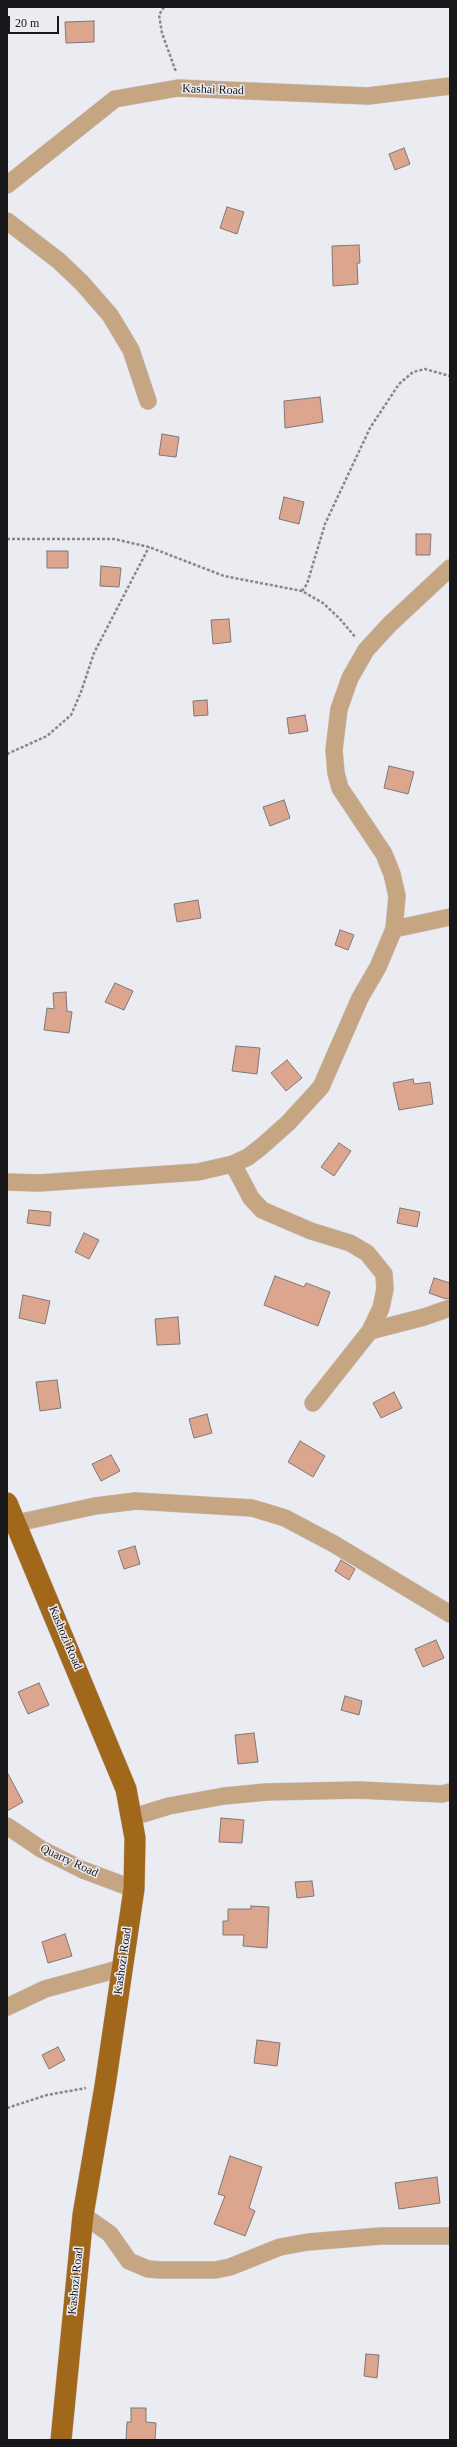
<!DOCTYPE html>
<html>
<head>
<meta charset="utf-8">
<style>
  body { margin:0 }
  #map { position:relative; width:457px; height:2447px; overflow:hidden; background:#ebebf2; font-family:"Times New Roman",serif }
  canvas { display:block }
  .frame { position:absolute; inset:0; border:8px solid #18181b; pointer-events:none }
  .scale { position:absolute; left:8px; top:16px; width:51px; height:18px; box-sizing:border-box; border:2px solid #18181b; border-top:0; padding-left:5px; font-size:12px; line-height:14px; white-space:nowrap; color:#18181b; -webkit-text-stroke:3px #ebebf2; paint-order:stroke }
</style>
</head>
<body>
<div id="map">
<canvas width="457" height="2447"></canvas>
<div class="frame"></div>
<div class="scale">20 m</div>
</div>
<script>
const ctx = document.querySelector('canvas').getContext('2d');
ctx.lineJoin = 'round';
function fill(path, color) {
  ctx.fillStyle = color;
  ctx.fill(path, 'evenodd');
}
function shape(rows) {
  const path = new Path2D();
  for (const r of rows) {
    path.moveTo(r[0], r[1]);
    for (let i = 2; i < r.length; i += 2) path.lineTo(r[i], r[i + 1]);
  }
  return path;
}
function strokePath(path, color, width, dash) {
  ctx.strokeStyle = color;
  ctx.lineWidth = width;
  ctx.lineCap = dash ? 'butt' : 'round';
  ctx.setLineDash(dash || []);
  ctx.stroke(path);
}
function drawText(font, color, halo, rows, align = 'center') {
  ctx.font = font + ' "Times New Roman",serif';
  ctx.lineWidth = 3;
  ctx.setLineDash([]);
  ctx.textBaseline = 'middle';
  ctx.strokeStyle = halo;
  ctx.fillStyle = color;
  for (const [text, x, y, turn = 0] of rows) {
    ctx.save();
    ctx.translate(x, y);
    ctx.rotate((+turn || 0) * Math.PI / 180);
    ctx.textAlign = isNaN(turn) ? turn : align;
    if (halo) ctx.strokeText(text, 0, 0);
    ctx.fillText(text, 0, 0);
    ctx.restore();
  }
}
const building = shape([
  [94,21,94,42,66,43,65,22,94,21],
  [404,148,410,164,395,170,389,154,404,148],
  [227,207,244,212,237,234,220,228,227,207],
  [359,245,360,263,357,263,358,284,333,286,332,246,359,245],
  [320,397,323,422,285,428,284,401,320,397],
  [162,434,179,437,176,457,159,455,162,434],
  [284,497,304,502,299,524,279,519,284,497],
  [416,534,431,534,430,555,416,555,416,534],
  [47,551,68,551,68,568,47,568,47,551],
  [101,566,121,568,119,587,100,586,101,566],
  [229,619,231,642,213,644,211,620,229,619],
  [207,700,208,715,194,716,193,701,207,700],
  [305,715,308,731,289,734,287,718,305,715],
  [389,766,414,772,408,794,384,788,389,766],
  [284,800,290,818,270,826,263,807,284,800],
  [198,900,201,918,177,922,174,904,198,900],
  [340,930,354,935,348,950,335,945,340,930],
  [115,983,133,991,124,1010,105,1002,115,983],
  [66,992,67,1011,72,1012,69,1033,44,1030,47,1008,54,1009,53,993,66,992],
  [236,1046,260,1048,257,1074,232,1071,236,1046],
  [287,1060,302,1078,286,1091,271,1073,287,1060],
  [413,1079,414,1084,430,1082,433,1104,399,1110,393,1083,413,1079],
  [339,1143,351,1151,334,1176,321,1167,339,1143],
  [400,1208,420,1212,417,1227,397,1223,400,1208],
  [29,1210,51,1212,50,1226,27,1223,29,1210],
  [84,1233,99,1240,89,1259,75,1252,84,1233],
  [275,1276,304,1287,306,1283,330,1292,318,1326,264,1305,275,1276],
  [434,1278,450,1283,450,1298,446,1299,429,1293,434,1278],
  [23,1295,50,1301,45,1324,19,1318,23,1295],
  [178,1317,180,1344,157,1345,155,1319,178,1317],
  [57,1380,61,1408,40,1411,36,1382,57,1380],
  [394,1392,402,1408,381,1418,373,1403,394,1392],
  [207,1414,212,1433,194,1438,189,1419,207,1414],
  [300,1441,325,1456,313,1477,288,1462,300,1441],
  [111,1455,120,1471,101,1481,92,1464,111,1455],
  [135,1546,140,1564,124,1569,118,1551,135,1546],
  [341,1560,355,1569,349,1580,335,1571,341,1560],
  [436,1640,444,1658,423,1667,415,1649,436,1640],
  [39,1683,49,1705,28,1714,18,1692,39,1683],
  [345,1696,362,1701,359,1715,341,1710,345,1696],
  [254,1733,258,1762,238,1764,235,1735,254,1733],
  [7,1772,23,1802,7,1811,7,1772],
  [221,1818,244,1820,242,1843,219,1842,221,1818],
  [312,1881,314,1896,297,1898,295,1882,312,1881],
  [251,1906,269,1907,267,1948,243,1946,244,1935,223,1935,223,1921,228,1921,228,1909,251,1909,251,1906],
  [65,1934,72,1956,48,1963,42,1942,65,1934],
  [257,2040,280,2043,277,2066,254,2063,257,2040],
  [58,2047,65,2060,49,2069,42,2055,58,2047],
  [230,2156,262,2167,249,2208,255,2211,245,2236,214,2224,225,2196,218,2194,230,2156],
  [437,2177,440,2203,399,2209,395,2183,437,2177],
  [366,2354,379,2355,377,2378,364,2376,366,2354],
  [131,2408,146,2408,146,2422,156,2423,155,2440,126,2440,127,2422,131,2422,131,2408]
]);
fill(building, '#dca58e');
strokePath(building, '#7f7876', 1);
const minor = shape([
  [7,185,115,99,178,88,368,96,450,86],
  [7,221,59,261,82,283,110,315,131,350,148,401],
  [394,929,450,917],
  [233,1164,251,1198,262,1210,311,1231,350,1243,367,1253,384,1274,385,1289,381,1308,370,1331,313,1403],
  [7,1182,39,1183,198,1172,233,1164,248,1157,261,1147,288,1123,321,1087,360,998,378,967,394,929,397,896,392,874,384,854,340,788,336,773,334,750,339,709,350,678,366,650,390,624,450,568],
  [370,1331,424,1317,450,1308],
  [17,1523,95,1506,136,1501,252,1508,285,1518,334,1544,450,1614],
  [133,1817,169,1806,224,1796,266,1792,359,1790,442,1794,450,1792],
  [7,1826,41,1849,83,1870,134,1889],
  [7,2007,45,1989,122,1968],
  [83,2215,110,2234,129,2261,148,2269,161,2270,215,2270,230,2267,280,2247,308,2242,381,2236,450,2236]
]);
const major = shape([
  [7,1503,126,1789,135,1838,134,1889,105,2086,83,2215,61,2440]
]);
strokePath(minor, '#c9c9d0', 18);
strokePath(major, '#c9c9d0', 22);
strokePath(shape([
  [164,7,159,15,162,33,176,72],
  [7,539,114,539,149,547,224,576,302,591,323,603,340,619,356,638],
  [302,591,307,584,325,524,370,428,399,384,413,372,425,369,450,376],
  [7,754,47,736,71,715,81,692,94,653,149,547],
  [7,2108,47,2095,86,2088]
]), '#87878c', 2.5, [3, 2]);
strokePath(minor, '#c6a583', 17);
strokePath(major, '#a1681c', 21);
drawText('12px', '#18181b', '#ebebf2', [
  ["Kashai Road",213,90,2],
  ["Kashozi Road",65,1638,67],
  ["Quarry Road",69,1861,25],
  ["Kashozi Road",123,1961,-82],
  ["Kashozi Road",76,2281,-84]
]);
</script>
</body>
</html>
